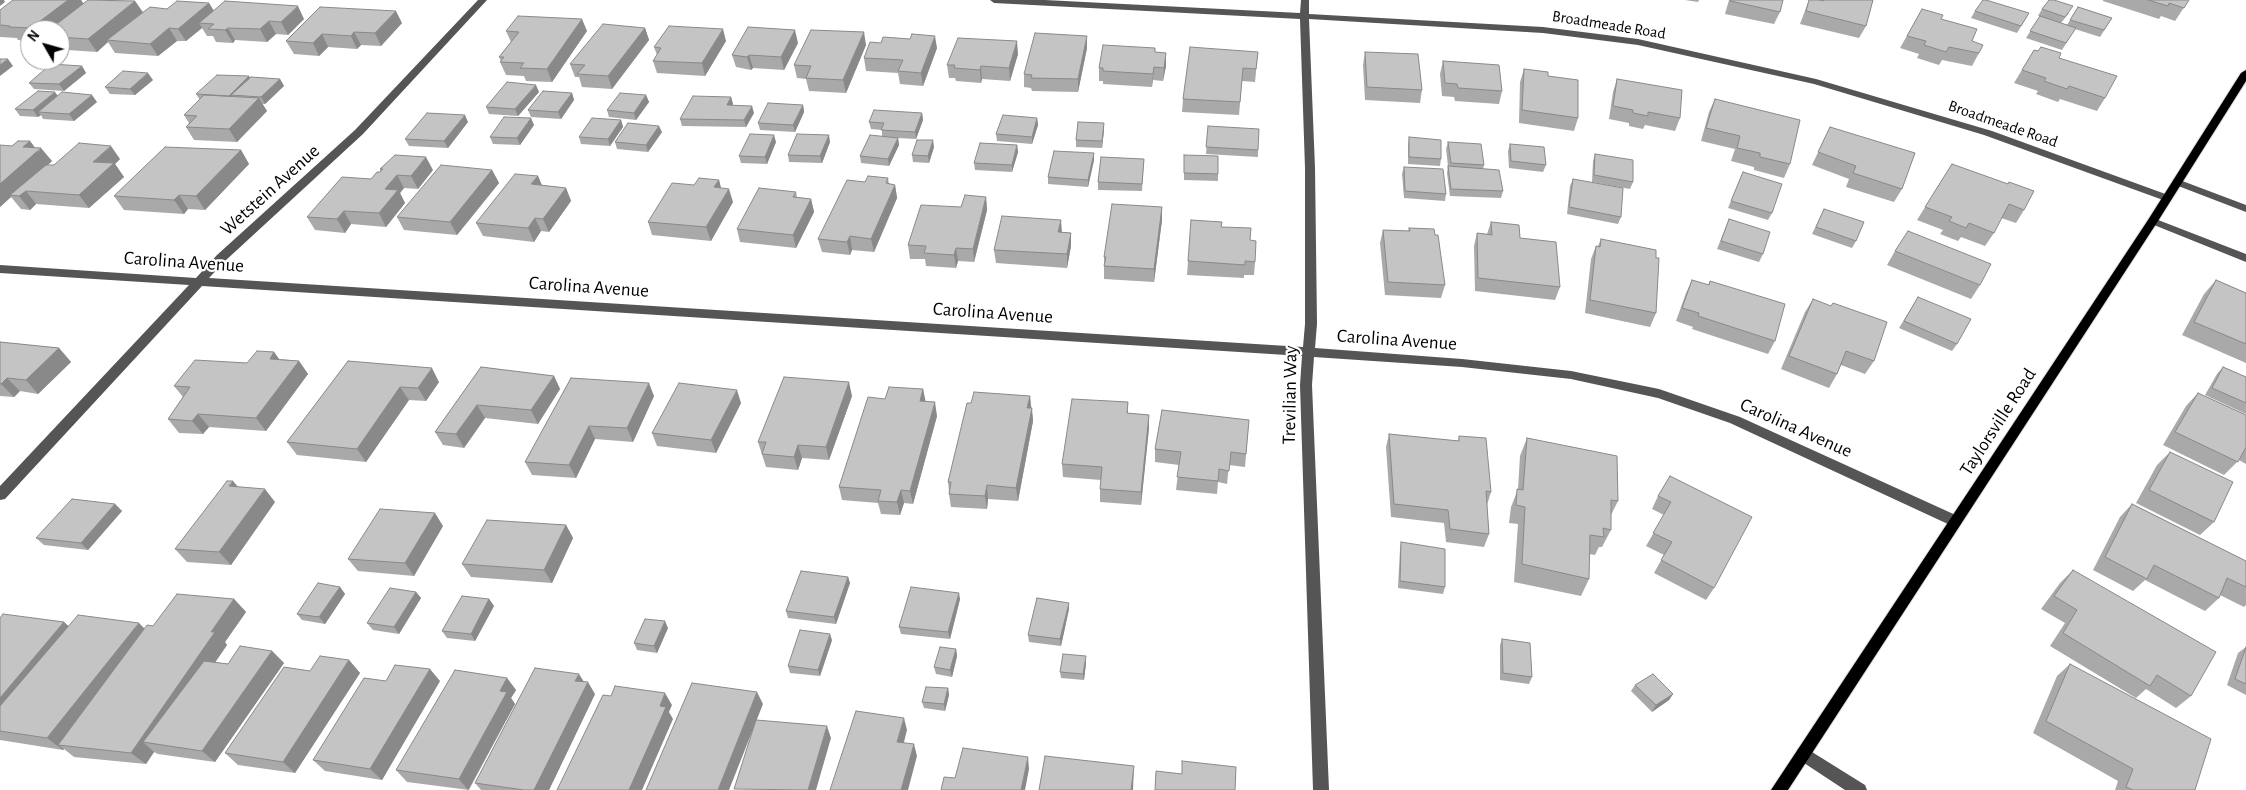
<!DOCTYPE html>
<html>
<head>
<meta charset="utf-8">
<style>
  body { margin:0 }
  #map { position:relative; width:2246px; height:790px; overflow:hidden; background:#fff; font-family:"Alegreya Sans",sans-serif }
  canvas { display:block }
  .north { position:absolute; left:20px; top:20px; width:50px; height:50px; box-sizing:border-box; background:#fff; border:1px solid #999; border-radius:50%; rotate:308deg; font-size:14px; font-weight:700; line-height:20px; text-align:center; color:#000 }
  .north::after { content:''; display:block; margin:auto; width:18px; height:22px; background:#000; clip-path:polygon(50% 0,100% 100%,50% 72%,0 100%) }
</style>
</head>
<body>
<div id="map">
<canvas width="2246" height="790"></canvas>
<div class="north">N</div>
</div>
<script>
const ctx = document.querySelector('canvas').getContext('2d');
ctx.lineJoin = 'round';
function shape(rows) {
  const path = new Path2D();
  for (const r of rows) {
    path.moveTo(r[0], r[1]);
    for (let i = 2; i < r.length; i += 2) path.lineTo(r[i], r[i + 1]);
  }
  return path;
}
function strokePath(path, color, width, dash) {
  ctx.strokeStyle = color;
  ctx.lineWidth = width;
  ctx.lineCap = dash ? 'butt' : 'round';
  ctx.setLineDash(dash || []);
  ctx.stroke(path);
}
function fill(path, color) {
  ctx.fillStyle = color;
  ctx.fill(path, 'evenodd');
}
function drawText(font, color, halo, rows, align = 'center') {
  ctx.font = font + ' "Alegreya Sans",sans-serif';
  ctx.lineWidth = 4.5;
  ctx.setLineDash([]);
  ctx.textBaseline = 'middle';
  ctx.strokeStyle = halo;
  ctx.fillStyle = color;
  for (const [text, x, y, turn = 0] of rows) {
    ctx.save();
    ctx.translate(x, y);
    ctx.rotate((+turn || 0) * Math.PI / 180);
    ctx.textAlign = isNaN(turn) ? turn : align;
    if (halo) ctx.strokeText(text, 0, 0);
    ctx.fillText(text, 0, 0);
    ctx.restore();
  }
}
const major = shape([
  [2246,70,2246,81,2158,221,1788,790,1771,790,2148,220,2241,73,2246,70]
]);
strokePath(major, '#dbdbdb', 2);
fill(shape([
  [478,0,487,0,363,134,225,261,209,278,1303,347,1305,324,1305,168,1300,19,994,3,990,0,1045,0,1300,13,1301,0,1309,0,1309,14,1543,27,1638,39,1816,79,1914,108,1992,131,2171,196,2172,198,2171,200,2163,200,1984,135,1814,84,1638,45,1543,33,1309,19,1315,168,1317,324,1315,348,1462,359,1571,371,1659,389,1740,417,1960,517,1962,521,1960,525,1955,526,1950,525,1730,423,1658,398,1571,379,1462,367,1314,357,1312,385,1329,790,1313,790,1300,385,1302,356,202,286,5,499,0,500,0,486,189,285,0,273,0,265,196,278,217,255,355,130,478,0],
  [2177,179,2246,205,2246,212,2173,184,2173,180,2177,179],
  [2153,218,2246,254,2246,262,2149,223,2148,221,2153,218],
  [1804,747,1865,785,1867,790,1845,790,1798,759,1796,754,1798,749,1804,747]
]), '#555');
fill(major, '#000');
fill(shape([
  [81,0,83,3,135,1,143,12,209,3,214,11,304,19,288,35,276,34,267,42,235,40,233,43,216,42,213,36,207,36,202,28,186,41,177,41,158,56,115,53,108,42,97,52,68,50,60,56,60,30,30,30,30,41,18,40,17,38,0,37,0,10],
  [1685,0,1699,0,1698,2],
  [1729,0,1783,0,1780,12,1774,24,1725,14],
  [1809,0,1822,1,1822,0,1873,0,1866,26,1859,38,1800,24],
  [2103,0,2189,0,2175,21,2161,16,2159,19,2103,1],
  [320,7,402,23,381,46,361,45,357,49,328,47,319,56,294,54,286,41],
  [2078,7,2112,18,2100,37,2075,29,2062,50,2026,38,2040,16,2038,16,2042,9,2069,13,2061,23,2067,25],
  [1922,9,1941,19,1972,41,1979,53,1972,66,1942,60,1939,65,1917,58,1919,54,1900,48],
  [1975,11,2029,13,2017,33,1971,18],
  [645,28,649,40,612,89,582,87,579,77,575,77,570,64],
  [506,31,587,31,552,82,526,81,524,76,506,75,500,62,501,61,499,57,511,42],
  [726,41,705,76,657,73,653,61,657,55,654,47],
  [798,43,784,70,753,68,751,70,736,67,732,55],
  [866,45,846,93,809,91,806,79,797,78,794,65],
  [937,48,923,86,900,84,898,73,866,71,864,58],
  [1087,48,1078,92,1032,91,1031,88,1024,87,1024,74],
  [2034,50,2059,58,2105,98,2097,111,2060,99,2058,102,2036,94,2038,91,2014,83],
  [1155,52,1166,66,1163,81,1153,80,1152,87,1103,84,1103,81,1099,81,1099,68],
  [1258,52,1255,82,1242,81,1239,115,1182,112,1183,99],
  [1365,52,1422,90,1420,103,1365,100,1363,65],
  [1018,54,1010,81,982,79,981,83,956,81,955,78,949,78,947,65],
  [1443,61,1502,91,1499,104,1455,101,1454,97,1442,96,1440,74],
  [82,66,86,73,64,91,34,89,29,83],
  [1524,69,1548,76,1578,118,1574,131,1519,123,1520,82],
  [250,78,280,79,284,86,265,104,262,104,267,111,237,142,194,140,186,127,189,123,184,115,200,100,196,94],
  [1617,79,1680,118,1675,131,1645,125,1643,129,1629,126,1629,123,1609,119,1613,92],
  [153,80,135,95,110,94,105,87],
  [539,92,518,116,489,114,486,107],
  [572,93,574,100,561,119,531,117,528,110],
  [646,95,649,102,636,120,609,117,607,110],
  [58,96,97,102,74,121,43,119,41,115,38,117,20,116,15,109],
  [731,97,733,104,732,105,754,113,746,127,682,126,680,119],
  [1715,99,1790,164,1784,178,1754,170,1754,167,1731,161,1735,149,1701,141,1709,112],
  [803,105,804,112,795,132,760,130,758,123],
  [922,113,923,120,916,139,898,138,899,145,889,166,861,163,860,156,882,136,882,130,871,129,869,122],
  [1037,118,1038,125,1032,144,997,141,996,134],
  [621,120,623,127,610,146,581,144,579,137],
  [468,122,448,148,409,146,405,139],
  [534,125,520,145,493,144,490,137],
  [1208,126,1258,150,1258,157,1206,154],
  [1830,127,1902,189,1894,202,1846,187,1849,179,1812,165],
  [1104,130,1102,148,1076,147,1076,140],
  [662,132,648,152,617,149,615,142],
  [1409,137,1441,159,1440,166,1408,164,1408,144],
  [30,141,35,148,52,161,48,165,54,165,120,159,115,164,124,177,89,208,36,204,30,210,21,209,11,197,0,207,12,146],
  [776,142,767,164,741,163,739,156],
  [830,142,822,163,789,162,788,155],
  [1448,142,1484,165,1483,169,1503,191,1501,198,1450,196,1447,173,1448,166,1446,149],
  [1510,144,1546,165,1543,172,1509,168,1508,151],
  [1017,145,1018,152,1012,172,975,170,974,163],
  [934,147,929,163,913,162,912,155],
  [241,150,249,164,205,210,188,209,184,214,124,210,114,196],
  [1595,154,1633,182,1630,189,1592,182,1593,161],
  [1184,155,1218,174,1218,181,1184,180],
  [1144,159,1142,191,1098,190,1098,182],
  [1094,160,1088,187,1048,184,1048,177],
  [1952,164,2024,210,2016,223,2001,218,1994,233,1985,246,1961,237,1958,241,1940,234,1943,230,1917,220],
  [1404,167,1446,194,1445,201,1404,198,1402,174],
  [380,169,433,170,418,189,404,188,400,193,405,203,386,227,351,224,345,233,315,230,307,217,371,179,380,172],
  [492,170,499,183,457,235,404,230,397,217],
  [1743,172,1772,213,1768,220,1728,208],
  [538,176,542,185,566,188,571,201,549,232,541,231,534,242,483,236,476,223],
  [888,178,889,184,895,185,897,198,874,252,852,250,850,255,822,252,818,239,865,182],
  [1573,179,1621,217,1618,224,1567,214,1570,186],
  [719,180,721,188,733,202,711,241,652,235,648,222,694,185],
  [796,192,797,197,811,199,814,212,796,248,740,242,737,229],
  [986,197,987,210,974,262,958,261,956,268,926,266,925,259,910,259,908,245,961,207],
  [1162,207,1162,220,1154,282,1104,279,1104,257],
  [1824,209,1856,241,1852,248,1812,234],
  [1729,219,1763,254,1759,262,1717,249],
  [1491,222,1520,238,1560,287,1555,300,1475,291,1474,246,1477,233,1487,234],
  [1222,227,1250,240,1255,262,1254,275,1244,275,1244,278,1187,275,1188,261],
  [1409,228,1435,235,1445,285,1441,298,1385,295,1380,243,1383,230,1408,231],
  [1062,232,1071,233,1071,246,1067,268,996,263,994,250],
  [1601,239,1656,313,1650,327,1585,313,1591,259,1596,246,1598,246],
  [1895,251,1980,285,1971,299,1887,265],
  [1692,280,1708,285,1710,281,1775,341,1768,354,1692,329,1693,327,1676,321,1686,293],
  [2216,280,2246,293,2246,363,2182,335,2204,294],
  [1918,297,1957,344,1952,351,1899,328],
  [1813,299,1874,361,1865,374,1841,365,1837,374,1829,388,1781,369,1805,312],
  [0,342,59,348,71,362,38,394,20,391,14,397,0,396],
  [274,352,279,359,299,361,308,374,266,431,209,427,203,434,179,433,168,419,183,397,174,386,247,363],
  [348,361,439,382,426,401,409,400,366,462,297,455,287,442],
  [481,367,554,376,560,389,538,424,485,418,464,448,443,445,435,432],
  [2223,367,2246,377,2246,414,2205,395,2217,374],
  [571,378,654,396,633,442,595,439,576,478,532,475,525,462],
  [923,389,925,402,937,416,913,504,904,503,900,515,881,514,878,503,842,500,839,487,885,399],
  [2198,393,2246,415,2246,464,2239,460,2224,475,2163,445,2186,406],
  [852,396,829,460,802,458,798,470,766,467,758,442],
  [1030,396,1033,421,1018,501,988,499,987,509,951,507,949,494,949,491,948,482,971,403],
  [1128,402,1128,413,1149,415,1149,428,1141,505,1100,502,1100,489,1101,480,1063,477,1062,464],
  [741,403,716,453,657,446,652,433],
  [1249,420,1245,467,1229,465,1227,484,1218,482,1217,494,1176,490,1179,465,1155,462,1155,449],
  [1389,434,1458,441,1459,436,1491,492,1487,505,1489,534,1484,547,1446,542,1444,523,1391,517,1386,447],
  [1527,438,1618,501,1611,515,1611,530,1602,547,1599,547,1595,555,1589,554,1589,579,1581,596,1514,582,1518,524,1509,523,1511,507,1518,489,1520,456],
  [2170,452,2214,522,2200,535,2136,503,2157,465],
  [1670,476,1714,588,1706,600,1654,573,1664,555,1646,546,1664,515,1652,509,1658,496],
  [238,487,275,502,231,565,187,562,175,549],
  [115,504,122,511,88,550,44,545,36,538],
  [2132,504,2246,561,2246,605,2244,607,2220,595,2219,598,2205,611,2145,580,2133,591,2093,570,2120,517],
  [566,525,573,538,552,583,471,577,462,564],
  [443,526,414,576,358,571,348,559],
  [1401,542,1445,587,1443,594,1398,588,1400,549],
  [2073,570,2191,696,2176,708,2146,689,2136,698,2050,646,2065,623,2041,609,2060,583],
  [848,577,850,583,836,624,788,618,786,611],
  [340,587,345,594,325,624,302,620,297,614],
  [416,592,421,598,399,634,373,630,367,623],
  [234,599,246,612,225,642,227,645,215,662,228,664,272,651,284,663,215,762,158,754,154,752,146,764,74,757,64,749,63,750,0,740,0,618,64,622,68,626,145,629],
  [489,599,494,606,475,641,447,638,442,631],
  [960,599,950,639,901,634,899,627],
  [1069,609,1061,646,1029,642,1028,635],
  [668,628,657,653,637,650,634,643],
  [1502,639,1532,677,1529,684,1500,680,1500,645],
  [832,640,820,676,790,673,788,666],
  [2246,647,2246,695,2227,685,2238,653],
  [956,649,957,656,952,677,936,674,934,667],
  [349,660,360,673,295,773,238,765,225,753],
  [1086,663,1084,680,1061,678,1060,672],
  [2070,664,2195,790,2115,790,2118,781,2033,733,2057,676],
  [507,678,516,690,511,698,515,704,469,790,407,782,396,770],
  [386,681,440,681,382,780,325,771,313,760],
  [1635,685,1673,694,1669,700,1652,712,1631,691],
  [948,688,949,695,945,711,924,708,922,702],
  [595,694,549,790,481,790,475,783]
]), '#a9a9a9');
fill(shape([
  [0,0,4,0,5,2,0,6],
  [68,0,81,0,85,6,55,30,33,30,31,28],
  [135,1,143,13,107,40,108,42,97,52,88,39],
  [209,3,217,16,199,23,202,28,186,41,178,29],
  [298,6,304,19,288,35,281,22],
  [396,11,402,23,381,46,375,33],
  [582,19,587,31,552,82,547,69],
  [269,21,276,34,267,42,260,29],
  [169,28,177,41,158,56,150,44],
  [228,28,235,40,233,43,225,30],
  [645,28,649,40,612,89,608,76],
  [723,29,726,41,705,76,702,63],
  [795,30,798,43,784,70,781,57],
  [354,32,361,45,357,49,351,36],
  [864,32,866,45,846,93,843,80],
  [322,34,328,47,319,56,313,43],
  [935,36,937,48,923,86,921,73],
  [1087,36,1087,48,1078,92,1078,79],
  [60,38,68,50,60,56],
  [1017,41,1018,54,1010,81,1009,68],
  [1166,53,1166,66,1163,81,1164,68],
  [749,55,753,68,751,70,747,57],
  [8,59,13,66,0,76,0,65],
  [82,66,86,73,64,91,59,84],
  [981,66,982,79,981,83,980,70],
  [1154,67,1153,80,1152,87,1153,74],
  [148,73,153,80,135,95,130,89],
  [249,76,253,83,231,95,235,101,234,103,229,96],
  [280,79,284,86,265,104,261,97],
  [536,85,539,92,518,116,515,109],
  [55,92,60,99,38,112,41,115,38,117,33,110],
  [572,93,574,100,561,119,558,112],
  [92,95,97,102,74,121,69,114],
  [646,95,649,102,636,120,634,113],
  [731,97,733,104,729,112,727,105],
  [259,98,267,111,237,142,229,129],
  [803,105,804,112,795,132,793,125],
  [752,106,754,113,746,127,744,120],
  [922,113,923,120,916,139,915,132],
  [465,115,468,122,448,148,444,141],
  [531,118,534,125,520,145,517,138],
  [1037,118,1038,125,1032,144,1032,137],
  [621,120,623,127,610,146,608,139],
  [1104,123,1104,130,1102,148,1102,141],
  [659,126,662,132,648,152,646,145],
  [774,135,776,142,767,164,765,157],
  [829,135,830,142,822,163,820,156],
  [898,138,899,145,889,166,888,159],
  [933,140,934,147,929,163,928,156],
  [30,141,38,152,41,148,52,161,13,196,10,195,11,197,0,207,0,184,23,147],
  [1017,145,1018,152,1012,172,1012,165],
  [111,146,120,159,115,164,124,177,89,208,79,195,93,162],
  [241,150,249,164,205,210,196,196],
  [1094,153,1094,160,1088,187,1088,180],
  [426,157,433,170,418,189,411,176],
  [492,170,499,183,457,235,450,222],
  [397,175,404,188,400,193,405,203,386,227,379,213,385,189],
  [538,176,543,189,531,184],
  [719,180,722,193,714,187],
  [895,185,897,198,874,252,871,239],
  [566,188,571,201,549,232,543,219],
  [729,189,733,202,711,241,706,227],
  [26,191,36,204,30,210,19,196],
  [179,195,188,209,184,214,174,200],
  [986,197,987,210,974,262,973,249],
  [811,199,814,212,796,248,793,235],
  [1162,207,1162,220,1154,282,1154,269],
  [344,211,351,224,345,233,337,219],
  [535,218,541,231,534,242,528,228],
  [1061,220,1062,233,1058,232],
  [1071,233,1071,246,1067,268,1067,254],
  [850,236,852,250,850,255,847,242],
  [956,248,958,261,956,268,954,255],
  [59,348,71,362,38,394,26,380],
  [274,352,284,366,270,359],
  [299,361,308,374,266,431,256,418],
  [432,368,439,382,426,401,418,388],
  [554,376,560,389,538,424,531,410],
  [7,378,20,391,14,397,1,384],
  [849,382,852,396,829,460,826,447],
  [649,383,654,396,633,442,627,428],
  [400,387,409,400,366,462,357,449],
  [923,389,926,403,920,401],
  [737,390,741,403,716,453,711,440],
  [1030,396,1031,409,1027,408],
  [935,402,937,416,913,504,910,491],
  [477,405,485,418,464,448,456,434],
  [1032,408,1033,421,1018,501,1016,488],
  [198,414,209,427,203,434,192,421],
  [1149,415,1149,428,1141,505,1141,492],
  [589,426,595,439,576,478,569,465],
  [798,445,802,458,798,470,794,457],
  [233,481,244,494,229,486],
  [987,485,988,499,987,509,985,496],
  [265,489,275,502,231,565,219,552],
  [901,490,904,503,900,515,897,502],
  [115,504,122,511,88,550,81,543],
  [435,513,443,526,414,576,405,563],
  [566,525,573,538,552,583,544,570],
  [848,577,850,583,836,624,834,617],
  [340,587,345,594,325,624,319,617],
  [416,592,421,598,399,634,394,627],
  [959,593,960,599,950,639,948,632],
  [234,599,246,612,225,642,227,645,159,745,143,742,154,752,146,764,131,753,211,632],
  [489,599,494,606,475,641,471,634],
  [1069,603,1069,609,1061,646,1060,639],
  [665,621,668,628,657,653,654,646],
  [64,622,78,635,0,729,0,698],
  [139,623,152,636,58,745,64,749,63,750,47,738],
  [830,634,832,640,820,676,818,670],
  [956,649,957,656,952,677,950,670],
  [272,651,284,663,215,762,202,751],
  [1086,656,1086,663,1084,680,1083,674],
  [349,660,360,673,295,773,283,762],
  [430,669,440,681,382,780,370,769],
  [579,674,586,685,588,682,595,694,549,790,534,790,575,681],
  [507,678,516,690,511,698,515,704,468,790,459,779,500,691],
  [948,688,949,695,945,711,944,704],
  [757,692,763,704,729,790,718,790],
  [665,693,672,705,669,712,673,719,642,790,629,790,660,706],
  [1673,694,1669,700,1652,712,1656,705],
  [904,718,907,730,901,754,897,742],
  [827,726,831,738,816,790,808,790],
  [914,744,917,756,908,790,901,790],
  [1028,757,1029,769,1025,790,1021,790],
  [1134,766,1133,790,1131,790]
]), '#898989');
const building = shape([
  [13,0,68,0,31,28,9,27,10,26,0,25,0,10,13,0],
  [88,0,135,1,88,39,60,37,60,30,49,30,88,0],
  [1731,0,1783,0,1780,12,1730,1,1731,0],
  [1809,0,1819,0,1823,1,1824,0,1873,0,1866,26,1806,11,1809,0],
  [1983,0,1986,0,2029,13,2021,26,1975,11,1983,0],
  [2049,0,2054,0,2073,6,2065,17,2042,9,2049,0],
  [2148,0,2189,0,2184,8,2169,3,2168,6,2148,0],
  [177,1,209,3,178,29,169,28,150,44,107,40,150,7,167,9,177,1],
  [225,1,298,6,281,22,269,21,260,29,228,28,225,30,208,29,214,24,199,23,225,1],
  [320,7,396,11,375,33,354,32,351,36,322,34,313,43,286,41,320,7],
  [2078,7,2112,18,2104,30,2070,20,2078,7],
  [1922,9,1943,15,1941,19,1977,29,1972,41,1983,45,1979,53,1949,47,1946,52,1924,45,1926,41,1907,36,1922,9],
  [518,16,582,19,547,69,520,68,524,63,500,62,504,57,499,57,519,32,506,31,518,16],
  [2040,16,2076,28,2066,43,2030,31,2040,16],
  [603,24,645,28,608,76,577,74,585,65,570,64,603,24],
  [669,26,723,29,702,63,653,61,661,48,654,47,669,26],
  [748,27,795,30,781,57,749,55,747,57,732,55,748,27],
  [811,30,864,32,843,80,806,78,811,66,794,65,811,30],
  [1035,33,1087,36,1078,79,1031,78,1032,75,1024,74,1035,33],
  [912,34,935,36,921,73,898,71,903,60,864,58,870,42,881,43,883,37,910,39,912,34],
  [958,38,1017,41,1009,68,981,66,980,70,954,68,955,65,947,65,958,38],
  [1103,45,1155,48,1155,52,1166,53,1164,68,1154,67,1153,74,1103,71,1103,68,1099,68,1103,45],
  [1190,47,1258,52,1256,69,1243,68,1240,102,1183,99,1190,47],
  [2041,47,2061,53,2059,58,2117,76,2105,98,2069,86,2067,89,2044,81,2046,78,2022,70,2034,50,2038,51,2041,47],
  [1365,52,1418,54,1422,90,1367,87,1365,52],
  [0,59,8,59,0,65,0,59],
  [1443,61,1499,65,1502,91,1458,88,1457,84,1445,83,1443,61],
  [51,64,82,66,59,84,29,83,51,64],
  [1524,69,1548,72,1548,76,1578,80,1578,118,1522,110,1524,69],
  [123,71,148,73,130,89,105,87,123,71],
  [217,75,249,76,229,96,196,94,217,75],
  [251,77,280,79,261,97,231,95,251,77],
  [1617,79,1682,90,1680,118,1648,112,1648,116,1633,113,1633,110,1613,106,1617,79],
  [507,82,536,85,515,109,486,107,507,82],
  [38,91,55,92,33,110,15,109,38,91],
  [543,91,572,93,558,112,528,110,543,91],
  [62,92,92,95,69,114,38,112,62,92],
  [620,93,646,95,634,113,607,110,620,93],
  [204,95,259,98,229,129,186,127,197,116,184,115,204,95],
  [693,96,731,97,727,105,752,106,744,120,680,119,693,96],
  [1715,99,1800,120,1790,164,1760,157,1760,153,1737,148,1740,136,1706,128,1715,99],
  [768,103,803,105,793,125,758,123,768,103],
  [874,110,922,113,915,132,881,130,884,123,869,122,874,110],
  [427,113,465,115,444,141,405,139,427,113],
  [1003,115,1037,118,1032,137,996,134,1003,115],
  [504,117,531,118,517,138,490,137,504,117],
  [592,118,621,120,608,139,579,137,592,118],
  [1078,122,1104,123,1102,141,1076,140,1078,122],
  [628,123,659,126,646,145,615,142,628,123],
  [1208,126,1259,129,1258,150,1206,147,1208,126],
  [1830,127,1915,153,1902,189,1853,173,1856,166,1818,152,1830,127],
  [750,134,774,135,765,157,739,156,750,134],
  [797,134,829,135,820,156,788,155,797,134],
  [870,135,898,138,888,159,860,156,870,135],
  [1409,137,1441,140,1441,159,1409,157,1409,137],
  [917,140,933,140,928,156,912,155,917,140],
  [18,141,30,141,23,147,41,148,0,184,0,145,12,146,18,141],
  [1448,142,1481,144,1484,165,1451,163,1448,142],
  [79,143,111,146,93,162,114,163,79,195,26,191,19,196,10,195,46,165,54,165,79,143],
  [980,143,1017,145,1012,165,974,163,980,143],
  [1510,144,1544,147,1546,165,1511,161,1510,144],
  [165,147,241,150,196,196,179,195,174,200,114,196,165,147],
  [1054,151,1094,153,1088,180,1048,177,1054,151],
  [1595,154,1633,160,1633,182,1594,175,1595,154],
  [395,155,426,157,411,176,397,175,385,189,398,190,379,213,344,211,337,219,307,217,342,177,371,179,377,172,380,172,383,169,380,169,395,155],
  [1184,155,1218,156,1218,174,1184,173,1184,155],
  [1101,157,1144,159,1142,184,1098,182,1101,157],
  [1952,164,2008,184,2009,182,2034,191,2024,210,2009,204,1994,233,1969,223,1966,228,1949,221,1952,217,1925,207,1952,164],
  [441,165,492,170,450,222,397,217,441,165],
  [1448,166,1499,170,1503,191,1451,189,1448,166],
  [1404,167,1443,169,1446,194,1405,191,1404,167],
  [1743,172,1782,184,1772,213,1731,201,1743,172],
  [515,174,538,176,531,184,566,188,543,219,535,218,528,228,476,223,515,174],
  [868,176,888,178,886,183,895,185,871,239,850,236,847,242,818,239,847,180,865,182,868,176],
  [699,178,719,180,714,187,729,189,706,227,648,222,672,183,694,185,699,178],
  [1573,179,1623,188,1621,217,1569,207,1573,179],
  [759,188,796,192,793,197,811,199,793,235,737,229,759,188],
  [965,195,986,197,973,249,956,248,954,255,924,253,926,246,908,245,921,205,961,207,965,195],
  [1112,204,1162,207,1154,269,1104,266,1106,257,1104,257,1112,204],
  [1824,209,1864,222,1856,241,1816,227,1824,209],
  [1002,216,1061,220,1058,232,1071,233,1067,254,994,250,1002,216],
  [1729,219,1770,232,1763,254,1721,241,1729,219],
  [1191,220,1222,222,1221,227,1251,228,1250,240,1256,241,1255,262,1245,261,1245,265,1188,261,1191,220],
  [1491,222,1519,225,1520,238,1556,242,1560,287,1478,278,1477,233,1492,235,1491,222],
  [1409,228,1434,229,1435,235,1438,235,1445,285,1388,282,1383,230,1410,231,1409,228],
  [1908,231,1991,264,1980,285,1895,251,1908,231],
  [1601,239,1656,250,1656,258,1659,258,1656,313,1590,300,1596,246,1600,247,1601,239],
  [1692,280,1709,285,1710,281,1785,304,1775,341,1698,316,1699,313,1682,308,1692,280],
  [2216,280,2246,293,2246,344,2194,322,2216,280],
  [1918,297,1971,319,1957,344,1904,321,1918,297],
  [1813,299,1831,306,1833,303,1887,322,1874,361,1846,351,1837,374,1789,356,1813,299],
  [0,342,59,348,26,380,7,378,1,384,0,384,0,342],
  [257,351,274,352,270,359,299,361,256,418,198,414,192,421,168,419,190,387,174,386,195,360,247,363,257,351],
  [348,361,432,368,418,388,400,387,357,449,287,442,348,361],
  [481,367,554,376,531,410,477,405,456,434,435,432,481,367],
  [2223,367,2246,377,2246,403,2212,388,2223,367],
  [784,377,849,382,826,447,798,445,794,457,762,454,766,442,758,442,784,377],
  [571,378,649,383,627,428,589,426,569,465,525,462,571,378],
  [679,383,737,390,711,440,652,433,679,383],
  [889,387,923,389,920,401,935,402,910,491,901,490,897,502,878,501,881,490,839,487,868,397,885,399,889,387],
  [974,392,1030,396,1027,408,1032,408,1016,488,987,485,985,496,949,494,951,482,948,482,967,403,971,403,974,392],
  [2198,393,2246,415,2246,447,2238,462,2175,432,2198,393],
  [1072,399,1128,402,1127,413,1149,415,1141,492,1100,489,1102,467,1062,464,1072,399],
  [1162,410,1249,420,1246,454,1231,452,1229,471,1219,469,1218,481,1177,477,1181,452,1155,449,1162,410],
  [1389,434,1459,441,1459,436,1486,438,1491,492,1486,491,1489,534,1450,529,1448,510,1394,504,1389,434],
  [1527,438,1617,456,1618,501,1611,500,1611,530,1603,528,1604,537,1590,535,1589,579,1522,564,1525,507,1516,505,1517,489,1523,490,1527,438],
  [2170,452,2233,482,2214,522,2149,490,2170,452],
  [1670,476,1752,517,1714,588,1661,560,1672,542,1653,533,1671,502,1658,496,1670,476],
  [227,481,233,481,229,486,265,489,219,552,175,549,227,481],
  [72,499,115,504,81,543,36,538,72,499],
  [2132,504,2246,561,2246,587,2227,578,2219,598,2154,565,2147,579,2105,557,2132,504],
  [380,509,435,513,405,563,348,559,380,509],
  [487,520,566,525,544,570,462,564,487,520],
  [1401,542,1445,549,1445,587,1400,581,1401,542],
  [2073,570,2216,652,2191,696,2157,675,2150,686,2063,633,2077,610,2054,596,2073,570],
  [801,571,848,577,834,617,786,611,801,571],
  [318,583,340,587,319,617,297,614,318,583],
  [911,587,959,593,948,632,899,627,911,587],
  [390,588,416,592,394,627,367,623,390,588],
  [177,594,234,599,211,632,215,632,131,753,58,745,147,625,153,626,177,594],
  [462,596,489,599,471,634,442,631,462,596],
  [1037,598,1069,603,1060,639,1028,635,1037,598],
  [3,614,64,622,0,698,0,618,3,614],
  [78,615,139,623,47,738,0,731,0,706,78,615],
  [645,619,665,621,654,646,634,643,645,619],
  [800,630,830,634,818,670,788,666,800,630],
  [1502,639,1530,643,1532,677,1503,673,1502,639],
  [240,646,272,651,202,751,143,742,204,661,228,664,240,646],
  [940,647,956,649,950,670,934,667,940,647],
  [2246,647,2246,684,2235,679,2246,647],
  [1063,654,1086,656,1083,674,1060,672,1063,654],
  [320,656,349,660,283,762,225,753,284,667,310,671,320,656],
  [2070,664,2211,739,2195,790,2133,790,2126,787,2133,769,2046,721,2070,664],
  [395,665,430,669,370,769,313,760,364,678,386,681,395,665],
  [535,668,579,674,575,681,588,682,534,790,524,790,475,783,535,668],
  [455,670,507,678,500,691,507,692,459,779,396,770,455,670],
  [1653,674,1673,694,1656,705,1635,685,1653,674],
  [692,683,757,692,718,790,646,790,692,683],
  [615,686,665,693,660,706,666,707,629,790,557,790,603,695,611,696,615,686],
  [926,687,948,688,944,704,922,702,926,687],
  [856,711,904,718,897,742,914,744,901,790,830,790,856,711],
  [756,720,827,726,808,790,734,789,756,720],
  [963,748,1028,757,1021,790,941,790,944,777,955,778,963,748],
  [1045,756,1134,766,1131,790,1039,790,1045,756],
  [1182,761,1236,767,1235,790,1155,790,1156,771,1182,774,1182,761]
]);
fill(building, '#c4c4c4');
strokePath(building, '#898989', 1);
drawText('16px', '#000', '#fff', [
  ["Broadmeade Road",1609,25,9],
  ["Broadmeade Road",2003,124,19]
]);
drawText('19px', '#000', '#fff', [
  ["Wetstein Avenue",270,190,-42],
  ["Carolina Avenue",184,262,4],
  ["Carolina Avenue",589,287,4],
  ["Carolina Avenue",993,313,4],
  ["Carolina Avenue",1397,340,4],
  ["Trevilian Way",1290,395,-89],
  ["Taylorsville Road",1998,422,-57],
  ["Carolina Avenue",1796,428,24]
]);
</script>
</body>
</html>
